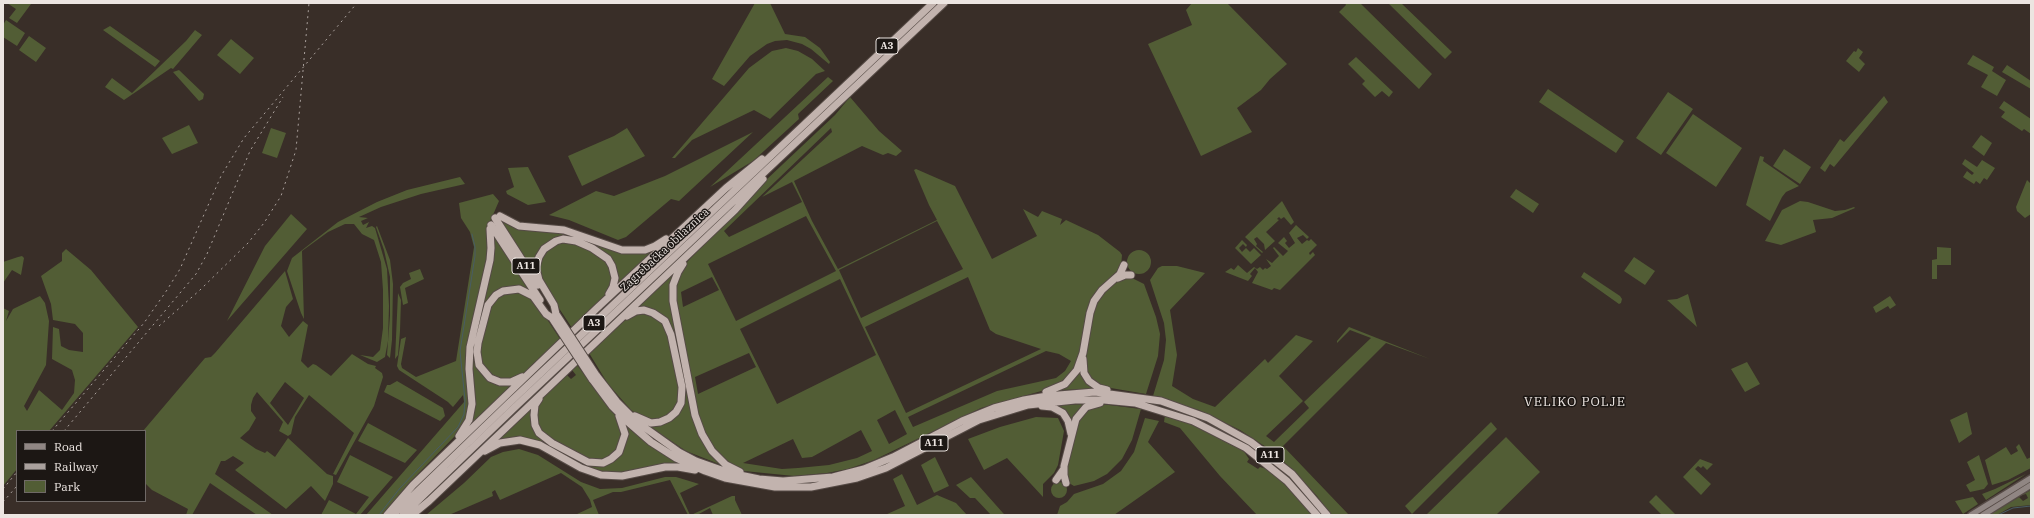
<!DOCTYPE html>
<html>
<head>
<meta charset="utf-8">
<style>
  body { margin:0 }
  #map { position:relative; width:2034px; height:518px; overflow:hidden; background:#392e28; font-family:"IBM Plex Serif",serif }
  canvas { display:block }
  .frame { position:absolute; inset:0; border:4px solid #ece5e1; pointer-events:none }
  .legend { position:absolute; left:16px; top:430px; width:130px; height:72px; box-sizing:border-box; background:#1c1714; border:1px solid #6f6966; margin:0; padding:5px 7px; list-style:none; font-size:12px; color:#ece5e1 }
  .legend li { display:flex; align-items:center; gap:8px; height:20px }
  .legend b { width:20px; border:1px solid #6f6966 }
</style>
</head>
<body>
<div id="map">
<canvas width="2034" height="518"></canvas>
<div class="frame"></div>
<ul class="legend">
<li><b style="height:5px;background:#908683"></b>Road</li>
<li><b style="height:5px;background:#aaa19d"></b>Railway</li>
<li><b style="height:11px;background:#525d35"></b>Park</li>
</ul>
</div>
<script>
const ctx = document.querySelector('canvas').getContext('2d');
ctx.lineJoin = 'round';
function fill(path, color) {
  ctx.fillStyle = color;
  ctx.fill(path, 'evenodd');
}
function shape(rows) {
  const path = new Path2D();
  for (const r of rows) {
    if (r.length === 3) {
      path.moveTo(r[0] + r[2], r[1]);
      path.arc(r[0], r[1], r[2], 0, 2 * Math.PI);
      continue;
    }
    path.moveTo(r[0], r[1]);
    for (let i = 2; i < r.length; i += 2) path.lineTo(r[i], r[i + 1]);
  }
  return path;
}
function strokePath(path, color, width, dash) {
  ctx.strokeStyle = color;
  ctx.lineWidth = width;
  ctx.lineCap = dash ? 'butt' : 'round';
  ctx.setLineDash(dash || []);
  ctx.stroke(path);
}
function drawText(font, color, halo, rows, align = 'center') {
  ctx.font = font + ' "IBM Plex Serif",serif';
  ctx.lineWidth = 3;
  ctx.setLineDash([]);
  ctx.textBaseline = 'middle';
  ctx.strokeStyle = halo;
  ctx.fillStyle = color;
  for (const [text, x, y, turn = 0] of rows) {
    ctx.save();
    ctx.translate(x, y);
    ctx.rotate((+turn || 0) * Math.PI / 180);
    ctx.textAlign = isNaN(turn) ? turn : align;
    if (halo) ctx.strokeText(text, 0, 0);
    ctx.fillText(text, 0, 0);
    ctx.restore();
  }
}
fill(shape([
  [7,3,23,4,34,3,31,4,17,23,9,18,16,9],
  [755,3,770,3,785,34,805,37,820,48,830,62,829,64,811,49,802,44,787,40,775,41,767,44,750,56,724,86,712,79],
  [1192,3,1227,3,1287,64,1270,79,1261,90,1237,108,1252,132,1201,156,1148,44,1192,25,1186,10],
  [1345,3,1360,3,1432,74,1419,89,1339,12,1346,5],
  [1388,3,1401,3,1452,52,1445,59],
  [6,20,25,33,17,46,3,37,3,25],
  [110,26,160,61,155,67,103,30],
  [195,30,202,35,173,69,171,68,124,100,105,87,112,78,132,93,186,41],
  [29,36,46,48,36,62,19,50],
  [231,39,254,58,240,74,217,55],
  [786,48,798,51,812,59,825,71,816,74,770,119,754,110,692,140,675,158,672,158,749,68,772,51],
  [1858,48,1863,52,1859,58,1865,64,1859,72,1846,61,1854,51,1856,52],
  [1973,55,1994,67,1992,71,2006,80,1997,96,1981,87,1988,75,1967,64],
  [1356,57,1393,92,1389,97,1382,91,1375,97,1362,84,1365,81,1348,64],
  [2007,65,2031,81,2031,89,2002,72],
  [179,70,204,94,203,99,199,101,173,72],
  [828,77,833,81,798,114,799,119,753,161,710,187],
  [1548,89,1624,141,1616,153,1539,102],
  [1668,92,1693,109,1661,155,1636,138],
  [1884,96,1888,102,1834,167,1830,164,1825,172,1820,168,1840,139,1844,142],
  [850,97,879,131,902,151,896,156,888,153,883,155,862,146,794,181,812,221,838,269,937,220,929,205,914,170,916,169,955,186,992,259,1037,236,1023,209,1038,217,1042,211,1062,219,1060,225,1066,220,1098,235,1120,252,1122,255,1121,267,1098,291,1079,361,1066,381,1045,390,981,408,874,460,848,469,827,473,794,476,744,471,725,462,708,442,698,416,677,312,675,285,683,267,688,261,765,181,835,115],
  [831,128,832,132,762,197,792,182,802,202,729,237,724,231],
  [806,216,836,271,736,321,708,264],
  [937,221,963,269,861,318,839,270],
  [712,277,719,290,683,307,681,292],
  [968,277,990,330,996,334,1041,349,906,413,865,327],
  [840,279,876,355,777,404,740,329],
  [1046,351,1059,354,1071,361,1065,371,1056,378,997,391,913,427,908,417],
  [749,353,756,367,698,394,695,377],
  [895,410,907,434,889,444,877,420],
  [861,430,872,451,857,458,829,465,798,468,782,469,743,463,793,439,802,458,812,457],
  [2004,101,2031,119,2031,134,2024,129,2022,131,2001,117,2005,112,1999,108],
  [1693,114,1742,148,1716,187,1666,153],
  [189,125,198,143,172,154,162,138],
  [271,128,286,133,277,158,262,153],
  [627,128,645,156,582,186,568,156,614,136],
  [753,132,679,201,671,199,626,237,618,240,569,220,549,215,596,191,614,196,665,176],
  [1981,135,1992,143,1984,156,1972,147],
  [1784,149,1811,167,1800,184,1773,166],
  [1760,156,1764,157,1763,161,1799,186,1786,192,1782,197,1770,221,1746,205],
  [1965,159,1977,167,1982,160,1995,168,1987,180,1984,178,1980,184,1976,181,1974,184,1963,177,1967,171,1972,175,1974,173,1962,164],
  [528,167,546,202,528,205,507,194,506,191,514,187,508,168],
  [460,177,465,184,421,194,381,207,359,217,368,218,361,221,363,225,369,222,366,228,372,226,375,228,387,269,389,306,388,341,385,357,377,362,360,355,373,357,380,350,383,328,383,290,381,262,374,240,362,234,354,224,345,224,328,232,302,251,304,319,301,313,287,271,292,258,338,222,377,202,407,190],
  [2027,180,2031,184,2031,214,2025,218,2017,211,2016,207],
  [1516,189,1539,204,1533,213,1510,197],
  [493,194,499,201,486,231,488,246,487,261,467,346,465,360,470,402,466,419,456,435,408,484,386,511,381,515,366,515,464,402,463,395,453,407,448,402,399,370,397,366,401,339,406,337,401,364,402,368,416,377,456,361,474,247,470,232,461,218,459,203],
  [1282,201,1294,222,1291,225,1284,217,1281,219,1279,217,1277,219,1279,220,1266,232,1275,241,1265,250,1264,244,1257,237,1254,239,1257,244,1256,246,1263,252,1262,253,1245,237],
  [1800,201,1808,202,1835,211,1845,210,1854,207,1855,208,1832,218,1813,220,1816,232,1781,245,1765,241,1782,210],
  [291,214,307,229,227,321,265,246],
  [498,217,508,223,563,232,619,252,662,245,615,288,617,277,595,247,554,240,533,271],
  [1296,225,1309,237,1307,239,1303,235,1297,238,1302,244,1307,240,1309,241,1311,239,1317,245,1309,253,1310,255,1313,252,1315,255,1280,290,1274,288,1272,290,1252,283,1258,272,1255,268,1250,274,1252,276,1248,281,1225,272,1231,268,1234,270,1238,265,1247,273,1254,267,1257,269,1260,267,1263,270,1265,268,1267,269,1271,266,1266,259,1272,263,1279,256,1273,248,1274,247,1283,256,1288,251,1278,243,1284,237,1287,241,1285,243,1289,248,1295,243,1289,233],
  [377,226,390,260,393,284,392,340,390,358,387,355,390,315,390,277,384,250,376,227],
  [493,234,529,291,493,295,475,345,481,372,514,383,467,428,471,422,471,354],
  [1242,240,1247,245,1246,247,1243,244,1239,248,1242,252,1246,248,1250,252,1254,248,1261,255,1251,264,1235,248],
  [564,242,581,246,608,261,613,279,604,297,572,328,545,287,538,270,541,256,550,246],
  [1937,247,1951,248,1951,265,1937,265,1937,279,1932,279,1932,260,1937,259],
  [66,249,91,270,138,327,49,431,17,431,17,469,3,486,3,308,9,311,6,321,13,309,40,296,45,303,49,321,46,365,24,406,27,411,39,390,62,410,74,393,75,380,72,370,52,359,53,327,59,329,61,346,69,350,83,352,83,333,75,324,53,320,51,304,41,276,62,261,62,253],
  [1139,262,12],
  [18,257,22,256,24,258,21,275,12,270,3,283,3,262],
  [1634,257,1655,271,1645,285,1624,271],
  [1162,266,1177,266,1205,273,1170,310,1177,355,1172,386,1193,399,1215,407,1265,359,1268,363,1296,335,1313,341,1279,376,1303,401,1266,436,1274,442,1309,408,1304,402,1371,338,1350,330,1337,343,1337,341,1349,327,1430,359,1386,343,1283,446,1349,515,1331,515,1317,496,1292,469,1269,449,1240,430,1199,410,1153,396,1164,360,1166,340,1164,323,1150,280,1158,268],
  [420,269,424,279,405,288,408,303,403,305,400,287,403,283,411,279,409,273],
  [677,269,672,282,695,423,724,466,686,451,646,424,654,425,683,404,667,320,633,310],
  [285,271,293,299,286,307,281,326,289,337,303,321,308,325,301,361,308,368,313,364,316,365,331,376,352,354,368,364,376,366,375,368,382,373,383,377,374,406,336,475,333,474,354,433,309,395,295,417,291,434,288,436,279,431,283,422,257,392,253,398,251,405,251,411,256,418,249,430,240,438,256,449,265,453,267,451,275,457,288,438,327,474,333,476,333,484,325,501,311,486,286,509,235,470,244,463,233,456,225,461,221,461,215,474,273,515,257,515,210,483,192,515,186,515,188,509,152,490,145,483,145,431,143,431,205,358,211,357,215,353],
  [285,382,304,398,288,425,270,403],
  [1584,272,1620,296,1622,299,1621,303,1619,304,1581,277],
  [1128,276,1144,284,1156,317,1160,334,1158,356,1146,394,1099,386,1087,374,1085,359,1095,306,1101,295,1116,282],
  [522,292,530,297,541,310,560,339,523,374,518,377,504,380,492,377,482,366,479,348,492,303,503,293],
  [398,293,401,300,400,331,398,355,395,359],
  [1688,294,1697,327,1667,300,1677,299],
  [1890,296,1896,305,1890,309,1888,306,1876,313,1873,307],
  [640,312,654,315,667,328,681,395,674,412,657,421,641,417,631,410,608,384,589,353,622,322],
  [1747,362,1760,384,1745,392,1731,369],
  [577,365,617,418,623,438,614,455,598,462,580,457,543,433,537,424,537,407,543,397,566,374,571,379,576,375,572,370],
  [1081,367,1095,389,1059,390],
  [397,381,443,408,445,416,440,421,384,392,387,385,390,385],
  [1087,404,1078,411,1072,424,1054,405],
  [1101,404,1141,409,1132,440,1122,459,1107,474,1094,481,1074,486,1069,483,1066,473,1077,422,1083,412],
  [531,406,536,431,593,465,622,451,627,434,625,425,656,450,682,465,619,474,592,471,536,441,492,444],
  [1967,412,1972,434,1959,443,1950,420],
  [1165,415,1187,422,1229,442,1243,450,1249,459,1247,462,1258,469,1260,467,1270,470,1293,492,1312,515,1257,515,1220,476,1180,428,1164,422],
  [1036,417,1058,418,1064,431,1058,465,1054,473,1043,484,1043,497,1007,458,984,470,968,439,1000,427],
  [1145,418,1159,421,1148,442,1175,472,1114,515,1057,515,1060,506,1067,502,1074,494,1103,484,1121,471,1134,452],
  [1491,422,1497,429,1412,514,1405,506],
  [368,423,403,442,417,450,405,463,358,441],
  [1506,437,1540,472,1496,515,1426,515],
  [2019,444,2027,459,2031,457,2031,468,2008,480,1992,485,1985,460,2006,447,2011,455,2018,451,2016,447],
  [519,449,538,455,581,482,600,489,622,488,665,477,676,477,686,480,699,484,680,493,690,515,688,515,670,480,621,492,613,492,593,500,599,515,575,515,592,507,590,500,582,487,561,473,500,500,495,490,492,492,493,496,449,515,426,515,464,483,491,457,503,452],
  [350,455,393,477,360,515,321,515,329,500,356,514,369,497,337,482],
  [1979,455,1988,484,1984,489,1970,492,1966,485,1975,480,1967,462],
  [935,457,949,486,934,493,921,465],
  [1700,459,1713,464,1707,470,1703,466,1701,468,1698,466,1695,469,1711,484,1701,495,1683,477],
  [902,474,917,505,937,495,956,503,967,515,885,515,905,506,893,479],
  [2026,474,1986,500,1982,494,1995,489],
  [971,477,1003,513,1005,515,991,515,975,498,970,498,956,485],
  [1059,490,8],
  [2031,490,2031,505,2011,507,1997,515,1988,515,2019,497,2023,501,2028,498,2026,494,2022,495],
  [1656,495,1676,515,1662,515,1649,502],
  [732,496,735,496,735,500,742,515,713,515,710,508,697,515,691,515],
  [1973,497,1978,504,1963,514,1955,501]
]), '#525d35');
strokePath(shape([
  [379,515,400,488,458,427,464,414,465,400,460,351,475,256,475,247,472,234],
  [1998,515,2013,508,2031,506]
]), '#485c64', 1);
const secondary = shape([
  [1971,515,2031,478],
  [1983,515,2031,485]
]);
const motorway = shape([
  [500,216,519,226,564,230,622,250,645,250,655,246,666,239],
  [495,218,538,285],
  [491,225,540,300],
  [683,264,678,272,673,285,673,301,695,415,702,434,712,451,726,465,740,472],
  [1118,278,1125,275,1131,275],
  [556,314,554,305,539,280,536,268,539,257,544,249,556,241,563,239,576,241,592,248,608,259,612,266,615,278,613,287,609,294],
  [627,316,636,311,644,310,653,313,665,321,671,335,682,387,681,403,676,412,669,418,660,422,651,423,635,416],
  [1083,359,1084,373,1089,381,1099,388,1107,390],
  [596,375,617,402,637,422,679,452,696,461,730,473,759,479,783,481,833,477,864,469,893,457,962,421,994,408,1024,400,1047,396,1095,392,1161,401,1208,418,1251,442,1292,474,1327,515],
  [522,377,511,382,500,382,490,378,479,365,477,352,478,343,488,305,496,295,503,291,519,289,533,296,546,314,552,318],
  [592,379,612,406,628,422,651,442,676,458,705,471,725,478,775,487,811,487,857,478,886,468,979,420,1028,405,1075,400,1104,400,1135,403,1193,421,1246,448,1287,481,1317,515],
  [1046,392,1065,384,1077,370,1083,353,1090,313,1094,301,1102,290,1120,274,1124,265],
  [539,399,535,405,534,415,535,425,539,433,552,443,588,462,603,463,611,459,619,452,625,434,619,416],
  [1042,406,1052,407,1063,413,1068,421,1071,434],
  [459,436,469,420,472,404,469,369,470,347,490,260,491,248,490,229],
  [485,451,500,443,520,440,540,445,581,468,601,475,622,476,665,467,678,467,695,470],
  [1056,480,1063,470],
  [1066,483,1064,475,1064,466,1076,419,1086,407,1100,403],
  [387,515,413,485,596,309,726,188,762,159],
  [393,515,508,404,933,3],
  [403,515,513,409,944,3],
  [412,515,429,501,735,210,763,179]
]);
strokePath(secondary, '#564b46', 8);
strokePath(motorway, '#564b46', 9);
strokePath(secondary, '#908683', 5.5);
strokePath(motorway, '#c2b3ae', 7);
strokePath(shape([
  [159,326,200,290,248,243,264,223,281,196,296,150,309,3],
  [52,431,144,323,167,290,180,269,221,176,244,138,357,3],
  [64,431,196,274,207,254,250,151,283,97],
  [3,489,17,472],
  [3,502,17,486]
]), '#aaa19d', 1, [2, 4]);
const motorwayBridge = shape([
  [556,314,596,375],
  [552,318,592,379]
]);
strokePath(motorwayBridge, '#564b46', 9, []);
strokePath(motorwayBridge, '#c2b3ae', 7);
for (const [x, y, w] of [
  [887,46,22],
  [526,266,28],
  [594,323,22],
  [934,443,28],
  [1270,455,28]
]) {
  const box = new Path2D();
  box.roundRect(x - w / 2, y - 8, w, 16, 3);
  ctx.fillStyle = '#1c1714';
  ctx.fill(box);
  strokePath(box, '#ece5e1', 1);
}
drawText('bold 10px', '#ece5e1', null, [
  ["A3",887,46],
  ["A11",526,266],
  ["A3",594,323],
  ["A11",934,443],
  ["A11",1270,455]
]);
drawText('11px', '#ece5e1', '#1c1714', [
  ["Zagrebačka obilaznica",665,250,-43]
]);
ctx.letterSpacing = '1px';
drawText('13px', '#ece5e1', '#1c1714', [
  ["VELIKO POLJE",1575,402]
]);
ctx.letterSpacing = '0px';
</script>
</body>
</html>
